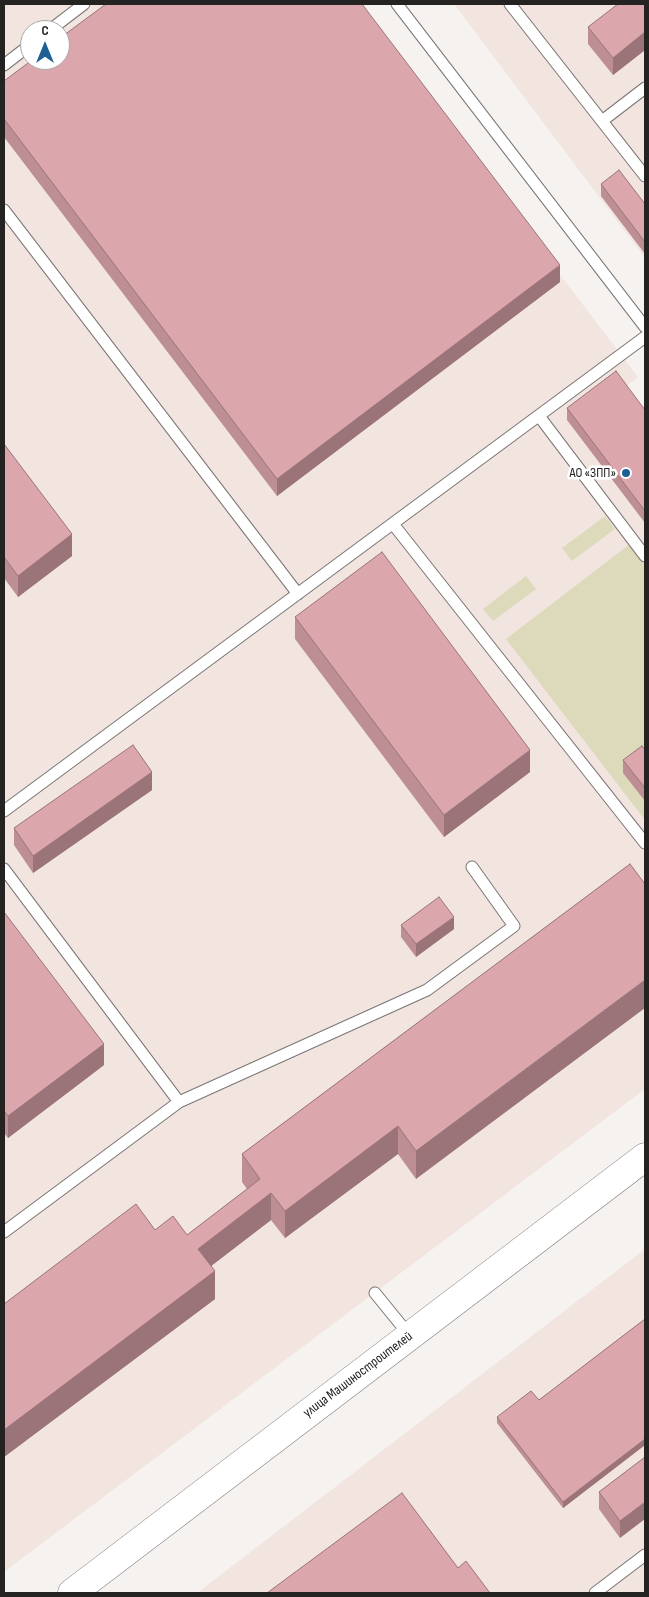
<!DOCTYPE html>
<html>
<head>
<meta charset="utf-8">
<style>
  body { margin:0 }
  #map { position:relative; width:649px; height:1597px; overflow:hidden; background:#f6f2f0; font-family:"Sofia Sans Condensed",sans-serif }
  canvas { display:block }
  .frame { position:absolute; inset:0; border:5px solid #252322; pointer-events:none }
  .north { position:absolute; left:20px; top:20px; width:50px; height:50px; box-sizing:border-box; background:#fff; border:1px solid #a8a7a7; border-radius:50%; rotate:0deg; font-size:14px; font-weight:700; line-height:20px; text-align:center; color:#252322 }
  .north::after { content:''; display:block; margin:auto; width:18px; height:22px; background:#1e5f95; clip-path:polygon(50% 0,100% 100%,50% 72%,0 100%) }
</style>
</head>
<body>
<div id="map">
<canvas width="649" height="1597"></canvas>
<div class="frame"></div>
<div class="north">С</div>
</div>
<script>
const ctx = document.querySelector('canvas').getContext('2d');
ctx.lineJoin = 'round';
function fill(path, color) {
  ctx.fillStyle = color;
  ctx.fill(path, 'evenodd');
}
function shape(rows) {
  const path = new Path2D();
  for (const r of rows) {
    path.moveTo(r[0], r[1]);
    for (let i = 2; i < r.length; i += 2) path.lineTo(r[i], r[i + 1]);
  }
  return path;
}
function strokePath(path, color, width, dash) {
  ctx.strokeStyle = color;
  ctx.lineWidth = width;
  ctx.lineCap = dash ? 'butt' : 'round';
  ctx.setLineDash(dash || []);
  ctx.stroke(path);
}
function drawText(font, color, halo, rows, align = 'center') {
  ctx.font = font + ' "Sofia Sans Condensed",sans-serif';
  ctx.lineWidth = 5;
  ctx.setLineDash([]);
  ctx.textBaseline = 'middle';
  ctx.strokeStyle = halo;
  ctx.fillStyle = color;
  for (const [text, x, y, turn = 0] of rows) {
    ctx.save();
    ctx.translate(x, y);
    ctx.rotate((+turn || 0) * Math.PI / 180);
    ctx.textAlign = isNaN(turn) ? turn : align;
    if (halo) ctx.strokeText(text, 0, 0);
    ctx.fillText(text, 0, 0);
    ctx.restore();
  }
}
fill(shape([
  [4,4,354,4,638,377,621,390,645,422,645,1089,4,1572],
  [30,30,60,30,60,60,30,60],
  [454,4,645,4,645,258],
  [645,1249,645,1593,197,1593]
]), '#f2e5e0');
fill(shape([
  [605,516,615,529,572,561,562,548],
  [630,544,645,565,645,820,506,639],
  [526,576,536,589,493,621,483,609]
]), '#dddabc');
const lane = shape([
  [397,4,645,327],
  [510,4,645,176],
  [50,30,84,4],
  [4,65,30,45],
  [602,121,645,88],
  [4,210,298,594],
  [539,416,645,556],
  [393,524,645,843],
  [4,811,645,337],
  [4,869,179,1102,4,1232],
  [179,1102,427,990,514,926,472,867],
  [375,1293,410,1336],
  [595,1593,645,1555]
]);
const secondary = shape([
  [72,1593,645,1157]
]);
strokePath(lane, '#797574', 13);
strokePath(secondary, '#797574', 29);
strokePath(lane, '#fff', 11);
strokePath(secondary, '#fff', 28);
fill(shape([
  [645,4,645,50,613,75,588,44,588,27],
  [4,81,560,282,277,496,4,137],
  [601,184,645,204,645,254,601,196],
  [567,408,645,410,645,523,567,420],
  [4,444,72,556,18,597,4,578],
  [295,617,530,772,444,837,295,639],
  [645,750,645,801,623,773,623,760],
  [152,790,33,873,14,845,14,828],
  [630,864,416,1179,398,1154,285,1238,271,1220,211,1266,215,1299,4,1457,4,1304,155,1230,187,1235,247,1189,242,1182,242,1154],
  [4,912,104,1065,8,1138,4,1133],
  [401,925,454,929,416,957,401,937],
  [645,1319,645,1445,563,1508,497,1423,497,1417,539,1400],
  [645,1457,620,1538,599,1509,599,1492]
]), '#bd8f95');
fill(shape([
  [645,32,645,50,613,75,613,58],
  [560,265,560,282,277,496,277,479],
  [72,534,72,556,18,597,18,576],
  [530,750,530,772,444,837,444,815],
  [152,772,152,790,33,873,33,856],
  [454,917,454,929,416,957,416,944],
  [645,980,645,1008,416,1179,416,1151],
  [104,1044,104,1065,8,1138,8,1116],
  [398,1126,398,1154,285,1238,285,1211],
  [271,1193,271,1220,198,1276,198,1249],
  [215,1271,215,1299,4,1457,4,1430],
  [645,1439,645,1445,563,1508,563,1502],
  [645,1502,645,1519,620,1538,620,1521]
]), '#9a7479');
const building = shape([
  [106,4,362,4,560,265,277,479,4,119,4,81,32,60,60,60,60,38,106,4],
  [618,4,645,4,645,32,613,58,588,27,618,4],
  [619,170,645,204,645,242,601,184,619,170],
  [616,371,645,410,645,511,567,408,616,371],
  [4,444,72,534,18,576,4,557,4,444],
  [382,552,530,750,444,815,295,617,382,552],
  [133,745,152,772,33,856,14,828,133,745],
  [642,746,645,750,645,788,623,760,642,746],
  [630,864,645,884,645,980,416,1151,398,1126,285,1211,271,1193,198,1249,215,1271,4,1430,4,1304,136,1204,155,1230,173,1216,187,1235,260,1179,242,1154,630,864],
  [439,897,454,917,416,944,401,925,439,897],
  [4,912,104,1044,8,1116,4,1111,4,912],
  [645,1319,645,1439,563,1502,497,1417,531,1391,539,1400,645,1319],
  [645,1457,645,1502,620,1521,599,1492,645,1457],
  [402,1493,458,1568,466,1561,490,1593,267,1593,402,1493]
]);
fill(building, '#dca6ad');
strokePath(building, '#9a7479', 1);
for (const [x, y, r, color] of [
  [626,473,5,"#1e5f95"]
]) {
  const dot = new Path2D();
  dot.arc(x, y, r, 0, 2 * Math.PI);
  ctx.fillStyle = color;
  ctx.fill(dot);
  strokePath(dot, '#fff', 2);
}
drawText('14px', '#252322', '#fff', [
  ["АО «ЗПП»",616,473]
], 'right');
drawText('14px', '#252322', '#fff', [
  ["улица Машиностроителей",358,1375,-37]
]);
</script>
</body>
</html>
